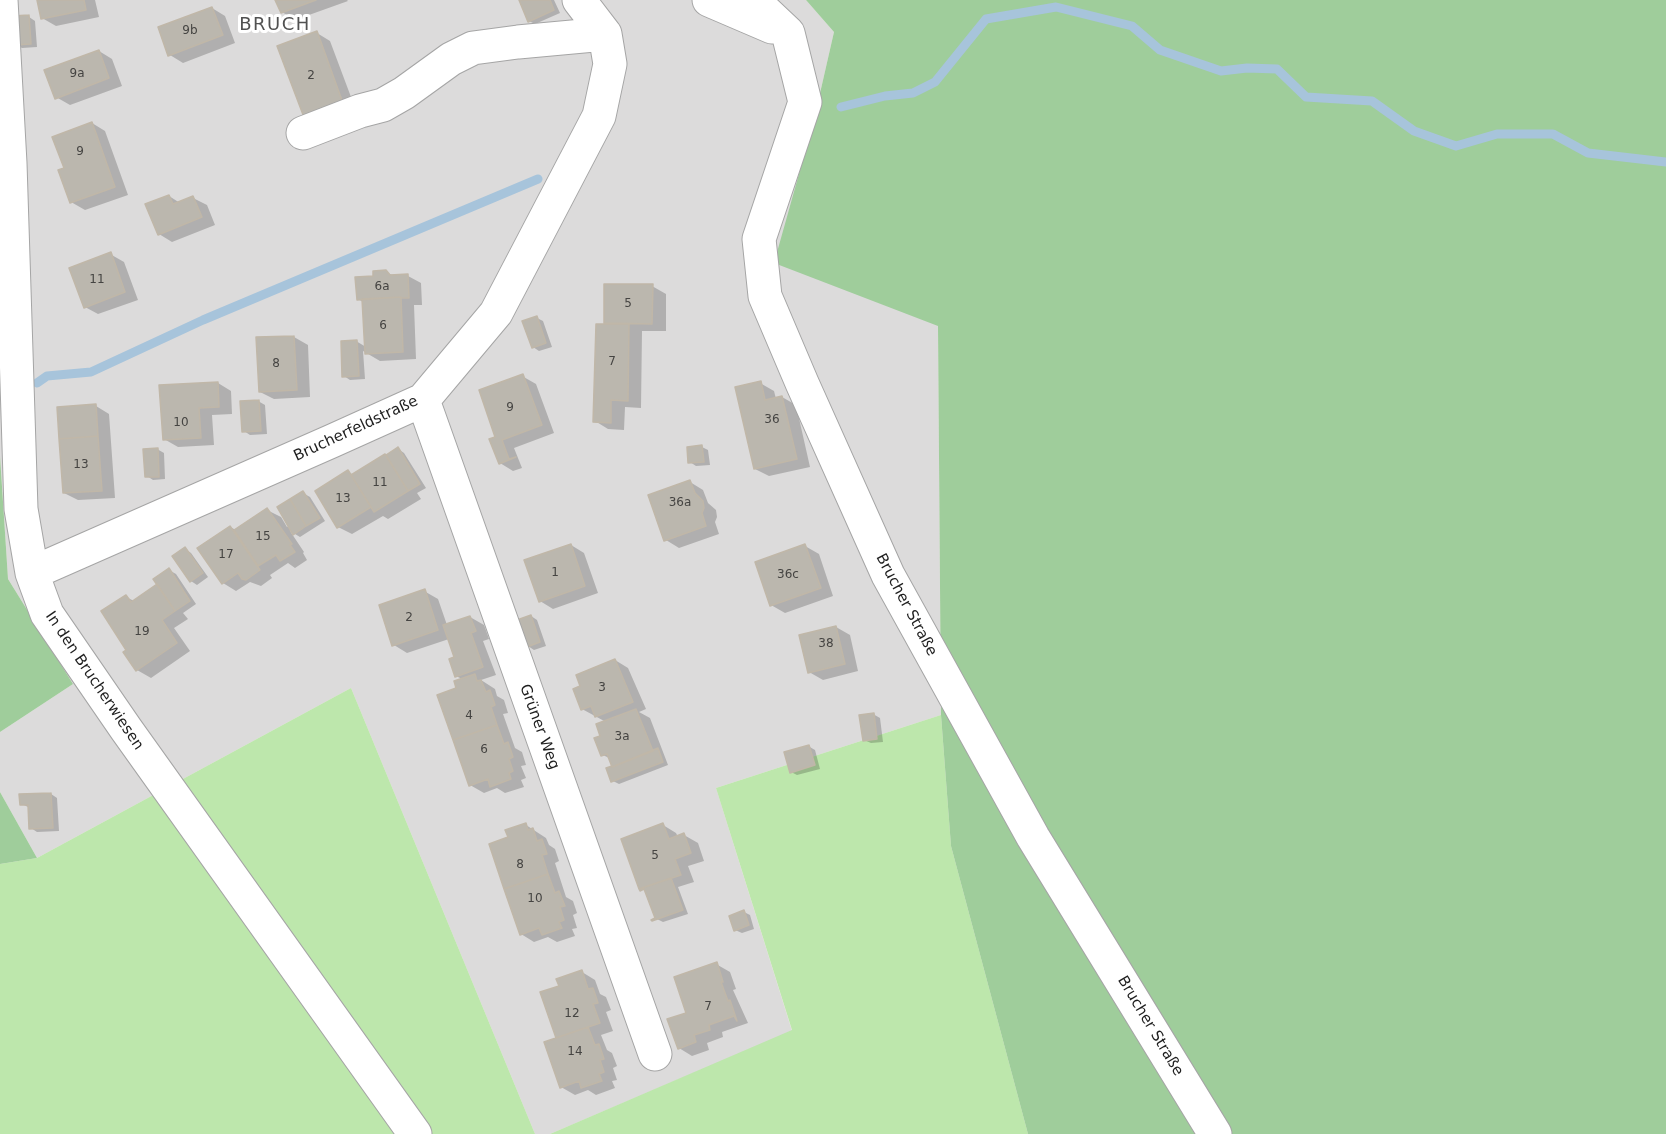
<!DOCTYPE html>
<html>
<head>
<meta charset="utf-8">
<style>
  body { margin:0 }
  canvas { display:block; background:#efeee5 }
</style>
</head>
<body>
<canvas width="1666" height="1134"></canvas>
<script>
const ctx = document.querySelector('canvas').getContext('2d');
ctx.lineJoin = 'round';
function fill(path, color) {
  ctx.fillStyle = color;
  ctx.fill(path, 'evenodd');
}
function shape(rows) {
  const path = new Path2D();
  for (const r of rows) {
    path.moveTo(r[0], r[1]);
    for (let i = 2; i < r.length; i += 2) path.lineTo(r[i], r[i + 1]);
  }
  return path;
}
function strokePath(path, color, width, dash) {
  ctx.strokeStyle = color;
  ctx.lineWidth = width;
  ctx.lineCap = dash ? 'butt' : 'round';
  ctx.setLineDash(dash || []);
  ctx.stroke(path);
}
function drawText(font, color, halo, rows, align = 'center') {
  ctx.font = font + ' "DejaVu Sans",sans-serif';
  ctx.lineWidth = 6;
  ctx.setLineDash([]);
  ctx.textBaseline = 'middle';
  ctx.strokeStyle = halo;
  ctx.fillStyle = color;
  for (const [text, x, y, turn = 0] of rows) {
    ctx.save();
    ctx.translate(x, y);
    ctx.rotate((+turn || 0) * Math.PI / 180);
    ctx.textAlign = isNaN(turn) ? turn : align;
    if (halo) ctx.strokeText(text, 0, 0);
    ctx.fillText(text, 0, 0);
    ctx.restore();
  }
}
fill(shape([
  [0,0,806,0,834,32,813,124,938,326,941,715,716,788,792,1031,550,1134,535,1134,351,688,37,858,0,792,0,732,73,684,8,579,0,456]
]), '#dcdbdb');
fill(shape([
  [351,688,535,1134,0,1134,0,864,37,858],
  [941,715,951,846,1028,1134,550,1134,792,1030,716,788]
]), '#bde7ac');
fill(shape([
  [806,0,1666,0,1666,1134,1028,1134,951,846,941,715,938,326,774,263,813,124,834,32],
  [0,456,8,579,73,684,0,732],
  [0,792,37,858,0,864]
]), '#9fcd9b');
fill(shape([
  [39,0,95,0,99,17,56,26,42,18],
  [277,0,347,0,348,1,295,20,282,12],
  [520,0,554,0,560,13,535,24,529,21],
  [212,8,225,16,235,43,183,63,170,55],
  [29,17,35,21,37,47,22,48,15,44],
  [317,33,330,41,357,113,319,127],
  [99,51,112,59,122,86,70,105,56,97],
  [92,123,105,131,128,195,85,210,71,202],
  [169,196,180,203,193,198,207,205,215,225,172,242,159,234],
  [110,254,124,262,138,300,98,314,85,307],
  [386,272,394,276,408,276,421,283,422,305,414,305,416,359,380,361,363,351,365,379,350,380,344,376,356,341,366,347,363,302,358,299,375,277],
  [605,285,652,286,666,294,666,331,642,331,641,408,625,407,624,430,608,429,595,421,605,325],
  [537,318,543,321,552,347,539,351,533,347],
  [294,337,308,345,310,397,274,399,260,392],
  [522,376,536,384,554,433,514,448,522,468,513,471,500,463,497,438],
  [218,383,231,391,232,414,212,415,214,445,178,447,164,439],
  [760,383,774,391,776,399,782,397,796,405,810,467,769,476,755,469],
  [258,401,265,405,267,434,250,435,244,431],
  [96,406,109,414,115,498,78,500,64,493],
  [702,447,708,450,710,465,696,466,690,462],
  [157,449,164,453,165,479,153,480,147,476],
  [398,449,404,453,426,488,417,493,421,499,388,519,383,516,352,534,338,527,348,472,354,475],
  [690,482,703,490,708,503,716,510,717,517,715,522,719,534,679,548,666,540],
  [303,493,310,497,325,521,300,537,290,531,304,552,303,553,307,560,295,568,288,563,270,575,272,578,261,586,250,582,236,591,223,583,230,527,236,530,267,510,281,517,287,527,289,526],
  [571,545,584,553,598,593,553,609,540,601],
  [805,546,819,554,833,596,785,613,771,605],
  [185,549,191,553,208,577,197,585,191,581],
  [169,570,176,574,196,604,183,613,188,619,174,628,190,651,151,678,137,670,128,650,126,597,134,601,157,586],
  [424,591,438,599,447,625,470,617,484,625,489,639,483,641,496,675,481,680,495,689,497,696,504,700,508,713,503,714,515,748,522,752,526,765,521,766,526,778,521,780,524,787,505,793,497,788,484,793,470,785,458,689,464,680,456,676,456,658,449,639,407,653,394,645],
  [531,616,537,620,546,646,534,650,528,646],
  [836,627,850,635,858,671,823,680,809,672],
  [615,660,628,668,646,709,639,712,650,718,668,765,619,784,613,781,614,767,611,759,603,755,602,737,606,722,582,709],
  [873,714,880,718,883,742,871,743,864,740],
  [808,746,815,750,820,769,797,775,791,772],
  [51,794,57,798,59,831,37,832,31,828,30,808,22,804],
  [526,825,546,838,549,845,555,849,559,861,555,863,566,897,573,901,577,913,573,915,577,928,572,929,575,936,557,942,548,937,534,942,521,934,510,838],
  [663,825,676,833,678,837,684,835,698,843,704,861,688,866,694,882,678,887,688,914,663,922,657,919,646,891,640,888],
  [744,912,750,915,754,929,742,933,735,930],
  [716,964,730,972,736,989,733,990,748,1023,722,1032,723,1037,707,1043,709,1050,692,1056,679,1048,687,1014],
  [582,972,595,980,600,994,606,997,611,1010,606,1012,613,1031,601,1035,607,1050,612,1053,617,1066,613,1068,617,1080,612,1081,615,1088,596,1095,588,1090,575,1095,561,1087,557,1039,561,987]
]), '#0003');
strokePath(shape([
  [841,107,885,96,913,93,935,82,986,19,1056,7,1132,26,1160,50,1221,71,1247,68,1277,69,1306,97,1372,101,1414,131,1456,146,1497,134,1553,134,1588,153,1666,162],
  [37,383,47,376,91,372,203,320,538,179]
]), '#a7c4db', 9);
const building = shape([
  [37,0,84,0,86,10,41,19,37,0],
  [275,0,316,0,281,13,275,0],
  [519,0,550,0,554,10,528,22,519,0],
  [212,7,223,35,168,56,158,27,212,7],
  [29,15,31,44,14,45,12,16,29,15],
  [317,31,344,106,305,120,277,46,317,31],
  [99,50,109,78,55,99,44,70,99,50],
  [92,122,115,187,70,203,58,170,64,168,52,137,92,122],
  [169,195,173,204,193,196,202,217,158,235,145,204,169,195],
  [111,252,125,292,84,308,69,268,111,252],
  [386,270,390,275,408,274,409,298,401,298,401,297,357,300,355,277,373,276,373,271,386,270],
  [604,284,653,284,652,324,604,323,604,284],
  [401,297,403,352,365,354,362,299,401,297],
  [537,316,546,343,532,348,522,321,537,316],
  [596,324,629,324,628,401,611,400,611,423,593,422,596,324],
  [294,336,297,390,259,392,256,337,294,336],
  [357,340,359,376,342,377,341,341,357,340],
  [523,374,542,425,502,440,509,459,516,457,499,464,489,439,495,437,479,390,523,374],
  [761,381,765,400,782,396,797,459,754,469,735,387,761,381],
  [218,382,219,407,199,408,201,438,163,440,159,385,218,382],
  [259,400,261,431,242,432,240,401,259,400],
  [96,404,98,436,59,439,57,407,96,404],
  [98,436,102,491,63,493,59,439,98,436],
  [702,445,704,462,688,463,687,447,702,445],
  [398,447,420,484,408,491,386,455,398,447],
  [158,448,159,477,145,477,143,449,158,448],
  [385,454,408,491,374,512,351,475,385,454],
  [348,470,371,507,337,528,315,491,348,470],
  [690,480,695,493,703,501,704,508,702,513,706,526,664,541,648,495,690,480],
  [303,491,320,518,306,526,290,499,303,491],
  [290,499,306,526,293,535,277,507,290,499],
  [267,508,292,544,290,545,295,552,280,561,276,555,258,566,234,530,267,508],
  [230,526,260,570,246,580,242,579,238,573,222,584,197,548,230,526],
  [571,544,585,586,539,602,524,560,571,544],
  [805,544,821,588,770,606,755,562,805,544],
  [185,547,203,573,190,582,172,556,185,547],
  [169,568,190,601,175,611,153,579,169,568],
  [157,584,175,611,162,620,177,643,136,671,123,652,126,650,101,611,126,595,131,602,157,584],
  [425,589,438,630,392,646,379,605,425,589],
  [531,615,540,642,527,647,517,620,531,615],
  [470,616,476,631,471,633,483,667,455,677,449,659,454,657,443,625,470,616],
  [836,626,845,664,808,673,799,635,836,626],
  [615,659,633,702,595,717,591,706,581,710,573,689,580,686,576,675,615,659],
  [475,674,477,681,481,680,486,692,490,690,495,705,491,707,497,725,453,740,437,695,456,688,454,681,475,674],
  [636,709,653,751,612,767,607,754,601,756,594,738,600,736,596,724,636,709],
  [874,713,877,739,863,741,859,715,874,713],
  [497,725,504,744,508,742,513,757,509,759,513,771,509,773,511,779,490,787,488,779,469,786,453,740,497,725],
  [809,745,815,765,790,773,784,752,809,745],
  [658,748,663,762,611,782,606,768,612,766,612,767,658,748],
  [51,793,53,828,29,829,28,805,20,805,19,794,51,793],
  [526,823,528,830,533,828,537,841,542,839,547,854,542,855,548,874,504,889,489,844,508,837,505,830,526,823],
  [663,823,669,839,684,833,691,853,675,859,681,875,639,889,621,839,663,823],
  [548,874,555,893,559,891,565,906,560,907,564,920,559,922,562,928,542,935,539,928,520,935,504,889,548,874],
  [671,878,683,910,652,921,651,920,655,918,644,889,640,891,639,889,671,878],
  [744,910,749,925,734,931,729,916,744,910],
  [717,962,723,982,721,982,728,1001,730,1000,737,1021,734,1016,709,1025,710,1030,694,1035,696,1042,678,1049,667,1019,686,1013,674,977,717,962],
  [582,970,588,989,593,988,598,1003,593,1004,600,1023,556,1038,540,992,559,986,556,979,582,970],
  [588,1027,595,1045,599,1044,604,1059,600,1060,604,1072,599,1074,602,1081,581,1088,579,1081,560,1088,544,1042,588,1027]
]);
fill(building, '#bbb7ae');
strokePath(building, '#c0b7a8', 1.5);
const minor = shape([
  [1,0,10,163,21,509,32,573,47,614,126,729,415,1134],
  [709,0,772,27],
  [753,0,788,33,805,102,759,239,765,296,802,383,888,575,1033,837,1215,1134],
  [303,133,360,111,383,105,404,93,451,59,473,48,518,42,605,34],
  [423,400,655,1054],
  [32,573,332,441,423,400,496,313,599,116,610,64,605,34,579,0]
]);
strokePath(minor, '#a5a5a5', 35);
strokePath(minor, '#fff', 33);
drawText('12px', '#454442', null, [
  ["9b",190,31],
  ["9a",77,74],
  ["2",311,76],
  ["9",80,152],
  ["11",97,280],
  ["6a",382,287],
  ["5",628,304],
  ["6",383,326],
  ["7",612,362],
  ["8",276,364],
  ["9",510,408],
  ["36",772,420],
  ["10",181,423],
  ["13",81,465],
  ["11",380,483],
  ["13",343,499],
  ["36a",680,503],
  ["15",263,537],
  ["17",226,555],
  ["1",555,573],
  ["36c",788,575],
  ["2",409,618],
  ["19",142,632],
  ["38",826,644],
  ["3",602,688],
  ["4",469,716],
  ["3a",622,737],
  ["6",484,750],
  ["5",655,856],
  ["8",520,865],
  ["10",535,899],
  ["7",708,1007],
  ["12",572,1014],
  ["14",575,1052]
]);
drawText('15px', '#1e1e1e', '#fff', [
  ["Brucherfeldstraße",356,429,-25],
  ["Brucher Straße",906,605,62],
  ["In den Brucherwiesen",94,681,56],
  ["Grüner Weg",539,727,70],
  ["Brucher Straße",1150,1026,59]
]);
ctx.letterSpacing = '1.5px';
drawText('18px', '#515151', '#fff', [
  ["BRUCH",275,25]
]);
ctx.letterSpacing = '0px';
</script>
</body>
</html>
